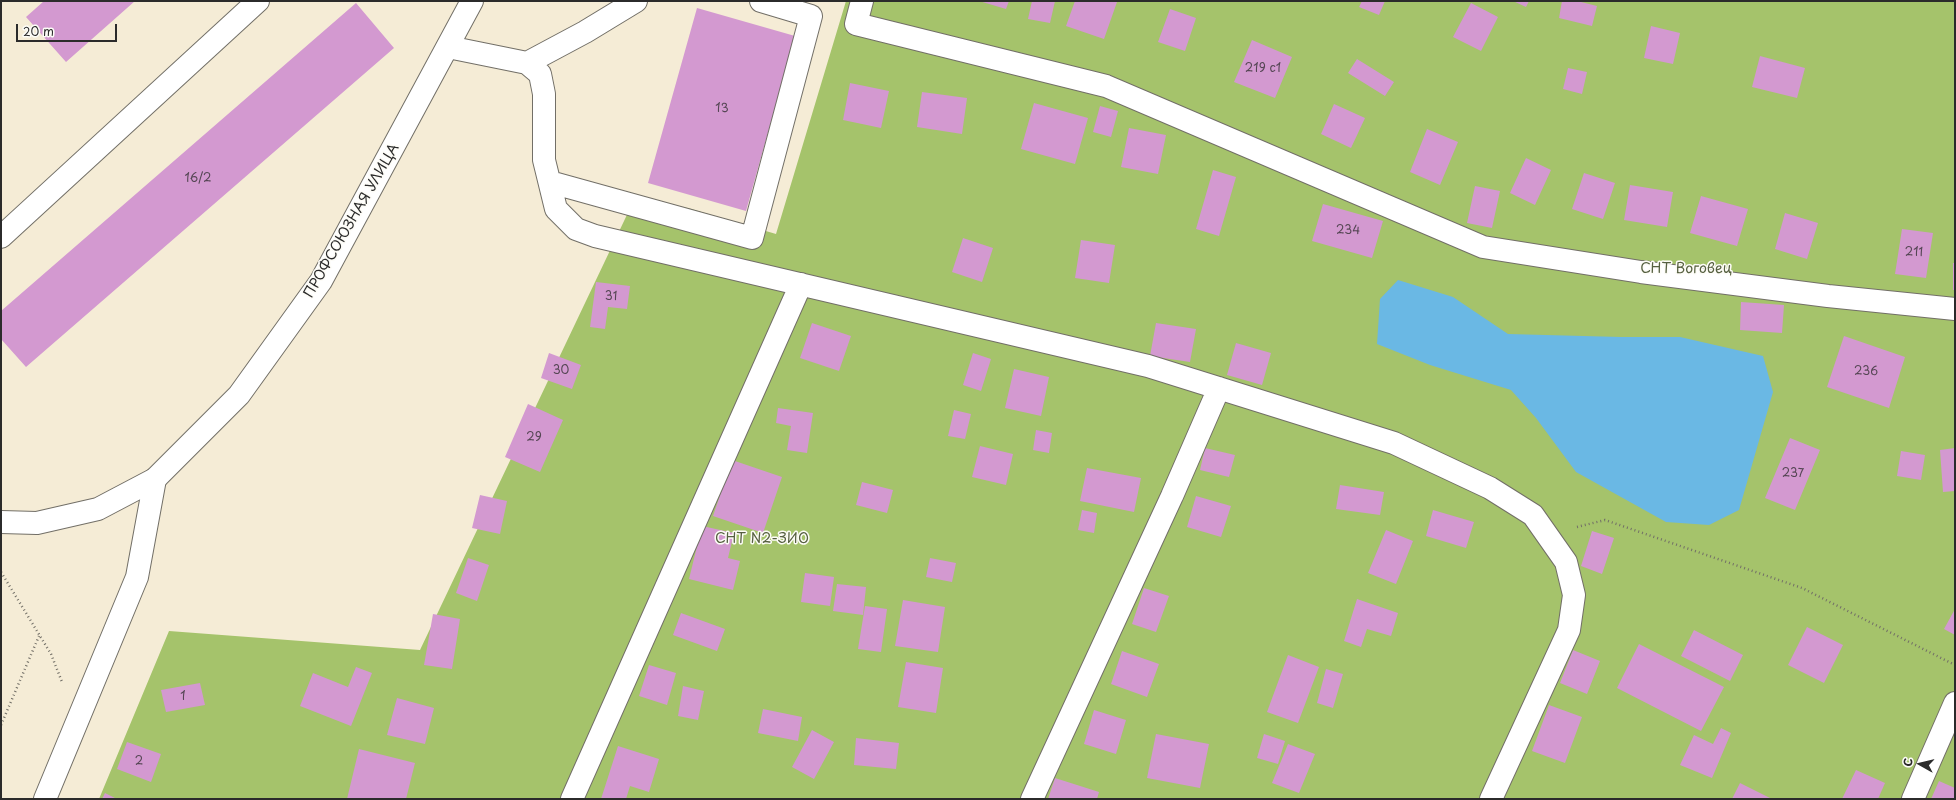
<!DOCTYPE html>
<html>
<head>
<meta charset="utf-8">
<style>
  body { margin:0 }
  #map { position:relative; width:1956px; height:800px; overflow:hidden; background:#f5ecd6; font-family:"Playpen Sans",sans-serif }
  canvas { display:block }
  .frame { position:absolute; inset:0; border:2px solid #2b2b2b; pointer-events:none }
  .north { position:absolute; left:1900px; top:744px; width:40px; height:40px; -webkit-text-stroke:3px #fdfcf7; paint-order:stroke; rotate:278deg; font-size:11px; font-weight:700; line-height:16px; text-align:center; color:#2b2b2b }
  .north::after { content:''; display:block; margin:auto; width:14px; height:18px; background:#2b2b2b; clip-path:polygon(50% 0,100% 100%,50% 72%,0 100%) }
  .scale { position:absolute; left:16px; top:24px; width:101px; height:18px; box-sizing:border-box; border:2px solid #2b2b2b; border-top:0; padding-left:5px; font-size:12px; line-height:14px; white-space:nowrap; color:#2b2b2b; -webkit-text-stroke:3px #fdfcf7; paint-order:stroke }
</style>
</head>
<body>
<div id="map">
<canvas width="1956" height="800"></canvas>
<div class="frame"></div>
<div class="north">С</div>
<div class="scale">20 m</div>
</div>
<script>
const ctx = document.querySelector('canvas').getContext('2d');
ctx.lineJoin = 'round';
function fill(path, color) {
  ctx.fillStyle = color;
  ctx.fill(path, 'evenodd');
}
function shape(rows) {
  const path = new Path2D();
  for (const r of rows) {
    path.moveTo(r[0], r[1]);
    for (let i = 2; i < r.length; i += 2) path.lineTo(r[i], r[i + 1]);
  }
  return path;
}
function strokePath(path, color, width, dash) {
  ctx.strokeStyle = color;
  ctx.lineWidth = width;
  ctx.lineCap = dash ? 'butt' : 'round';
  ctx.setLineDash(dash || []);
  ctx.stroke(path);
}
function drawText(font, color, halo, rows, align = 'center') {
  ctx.font = font + ' "Playpen Sans",sans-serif';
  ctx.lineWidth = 3;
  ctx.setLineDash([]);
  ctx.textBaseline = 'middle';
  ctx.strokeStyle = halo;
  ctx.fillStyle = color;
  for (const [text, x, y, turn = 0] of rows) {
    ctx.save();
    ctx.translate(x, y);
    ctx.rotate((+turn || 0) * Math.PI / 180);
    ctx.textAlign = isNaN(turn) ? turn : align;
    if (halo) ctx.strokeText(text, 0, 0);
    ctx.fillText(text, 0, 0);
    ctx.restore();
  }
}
fill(shape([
  [846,1,1955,1,1955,799,99,799,169,631,420,650,634,200,688,208,776,234]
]), '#a5c36b');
fill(shape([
  [1398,280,1453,297,1508,334,1621,337,1680,337,1763,356,1773,392,1739,510,1709,525,1666,522,1576,472,1536,418,1511,390,1430,365,1377,344,1380,299]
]), '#6ab8e4');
fill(shape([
  [44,1,135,1,66,62,26,17],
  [979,1,1009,1,1006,9],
  [1032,1,1055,1,1050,23,1028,19],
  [1075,1,1117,2,1104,39,1066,26],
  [1362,1,1385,1,1379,15,1359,7],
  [1513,1,1529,1,1526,7],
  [1562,1,1577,1,1597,6,1592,26,1559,18],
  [356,3,394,48,26,367,1,339,1,311],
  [1471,3,1498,17,1481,51,1453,37],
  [697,8,795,36,746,211,648,183],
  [1170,9,1196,18,1185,51,1158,42],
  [1651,26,1680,33,1673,64,1644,58],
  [1252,40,1292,57,1275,98,1234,82],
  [1760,56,1805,68,1797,98,1752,87],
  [1357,59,1394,82,1385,96,1348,73],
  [1568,68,1587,72,1582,94,1563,89],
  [850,83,889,91,881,128,843,120],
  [922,92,967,98,962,134,917,127],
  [1034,103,1088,118,1075,164,1021,149],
  [1334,104,1365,118,1351,148,1321,134],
  [1100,106,1118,111,1111,137,1093,132],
  [1129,128,1166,135,1158,174,1121,167],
  [1427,129,1458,142,1440,185,1410,172],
  [1526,158,1551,170,1535,205,1510,193],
  [1213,170,1236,177,1219,236,1196,229],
  [1584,173,1615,183,1603,219,1572,209],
  [1630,185,1673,192,1667,227,1624,220],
  [1475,186,1500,191,1492,228,1467,223],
  [1701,196,1748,209,1737,246,1690,233],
  [1323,204,1383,221,1372,258,1312,241],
  [1785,213,1818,223,1807,259,1775,249],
  [1902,229,1933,233,1926,278,1895,274],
  [963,238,993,248,982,282,952,272],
  [1081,240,1115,245,1109,283,1075,278],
  [1953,263,1955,263,1955,290,1953,290],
  [596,282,630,286,627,309,608,307,605,329,590,327],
  [1741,302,1784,305,1782,333,1740,330],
  [812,323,851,336,839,371,800,358],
  [1156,323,1196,329,1190,362,1150,356],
  [1844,336,1905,357,1889,408,1827,387],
  [1236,343,1271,353,1262,385,1227,375],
  [549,353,581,365,572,389,541,378],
  [973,353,991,359,981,391,963,385],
  [1014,369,1049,377,1041,416,1005,408],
  [528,404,563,420,540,472,505,457],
  [778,408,813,413,807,453,787,450,791,426,776,423],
  [954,410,971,414,965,439,948,436],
  [1036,430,1052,433,1049,453,1033,450],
  [1790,438,1820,450,1795,510,1765,498],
  [980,446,1013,454,1006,485,972,477],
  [1205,448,1235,455,1229,477,1200,470],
  [1955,448,1955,491,1943,492,1940,450],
  [1901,451,1925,455,1921,480,1897,476],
  [732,460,782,477,763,533,713,516],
  [1087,468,1141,478,1134,512,1080,501],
  [862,482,893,490,887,513,856,505],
  [1340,485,1384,492,1380,515,1336,509],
  [480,495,507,501,500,534,472,528],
  [1196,496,1231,506,1221,537,1187,527],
  [1082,510,1097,513,1094,533,1078,530],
  [1433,510,1474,522,1466,548,1426,536],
  [702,526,734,533,728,558,740,561,733,590,689,579],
  [1386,530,1413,541,1396,584,1368,573],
  [1592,531,1614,538,1602,574,1581,566],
  [468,558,489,565,477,601,456,593],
  [930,558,956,563,952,582,926,577],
  [805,573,834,577,830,606,801,602],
  [837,584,866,587,863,615,833,611],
  [1144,588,1169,596,1156,632,1132,624],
  [1357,599,1398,613,1391,636,1367,629,1361,647,1344,641],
  [903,600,945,607,938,652,895,646],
  [865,606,887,609,881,652,858,649],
  [1955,609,1955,635,1944,629],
  [681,613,725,629,717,651,673,635],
  [433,614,460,619,452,669,424,665],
  [1807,627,1843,645,1824,683,1788,665],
  [1694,630,1743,655,1730,681,1681,656],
  [1639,644,1724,687,1701,731,1617,688],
  [1573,650,1600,661,1587,694,1560,683],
  [1122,651,1159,664,1147,697,1111,684],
  [1288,655,1319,667,1298,723,1267,712],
  [906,662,943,668,936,713,898,707],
  [649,665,676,673,667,705,639,696],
  [356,667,372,673,351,726,300,706,313,673,348,687],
  [1326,669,1343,674,1333,708,1317,703],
  [200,683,205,705,166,712,161,690],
  [683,686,704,691,698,720,678,716],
  [397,698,434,708,425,744,387,735],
  [1549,705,1582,717,1565,763,1532,751],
  [763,709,802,717,798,741,758,733],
  [1094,710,1126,720,1116,754,1084,744],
  [1721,728,1731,733,1712,778,1680,765,1694,735,1713,744],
  [812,730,834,742,814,779,792,767],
  [1156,734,1209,744,1200,788,1147,778],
  [1264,734,1285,741,1278,764,1257,758],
  [856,738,899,743,896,769,854,765],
  [127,742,161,754,151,782,117,769],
  [1288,744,1315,754,1299,793,1272,783],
  [618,746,659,759,649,792,630,786,626,799,601,799],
  [359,749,415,763,406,799,347,799],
  [1856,770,1885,783,1878,799,1842,799],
  [1055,778,1099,792,1097,799,1048,799],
  [1939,781,1955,788,1955,799,1931,799],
  [1740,783,1772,799,1732,799],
  [105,793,117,799,102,799]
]), '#d399d0');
const minor = shape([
  [862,1,856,24,1106,86,1483,247,1641,272,1828,296,1955,309],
  [448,47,527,63,540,74,544,94,544,160,556,209,576,229,595,236,1148,366,1394,443,1490,488,1533,515,1566,562,1574,595,1569,630,1491,799],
  [527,63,585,32,636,1],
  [550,182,752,238,811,16,761,1],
  [1,237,258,1],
  [45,799,137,577,155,479],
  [572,799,801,284],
  [1032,799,1172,496,1219,388],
  [1913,799,1955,703]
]);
const major = shape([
  [1,522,37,523,98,509,155,479,239,395,321,281,472,1]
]);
strokePath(minor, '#726f67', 24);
strokePath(major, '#726f67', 24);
strokePath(shape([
  [1577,527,1605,520,1802,588,1955,665],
  [1,572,51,654,62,682],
  [1,725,39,636]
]), '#726f67', 2.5, [1, 3]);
strokePath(minor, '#fff', 22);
strokePath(major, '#fff', 22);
drawText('12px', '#554654', null, [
  ["219 с1",1263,69],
  ["13",722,109],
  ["16/2",198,179],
  ["234",1348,231],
  ["211",1914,253],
  ["31",611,297],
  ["30",561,371],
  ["236",1866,372],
  ["29",534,438],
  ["237",1793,474],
  ["1",183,697],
  ["2",139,762]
]);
drawText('14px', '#2b2b2b', '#fdfcf7', [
  ["ПРОФСОЮЗНАЯ УЛИЦА",352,221,-60]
]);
drawText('14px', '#566041', '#fdfcf7', [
  ["СНТ Воговец",1686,269],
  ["СНТ N2-ЗИО",762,539]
]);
</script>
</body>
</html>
